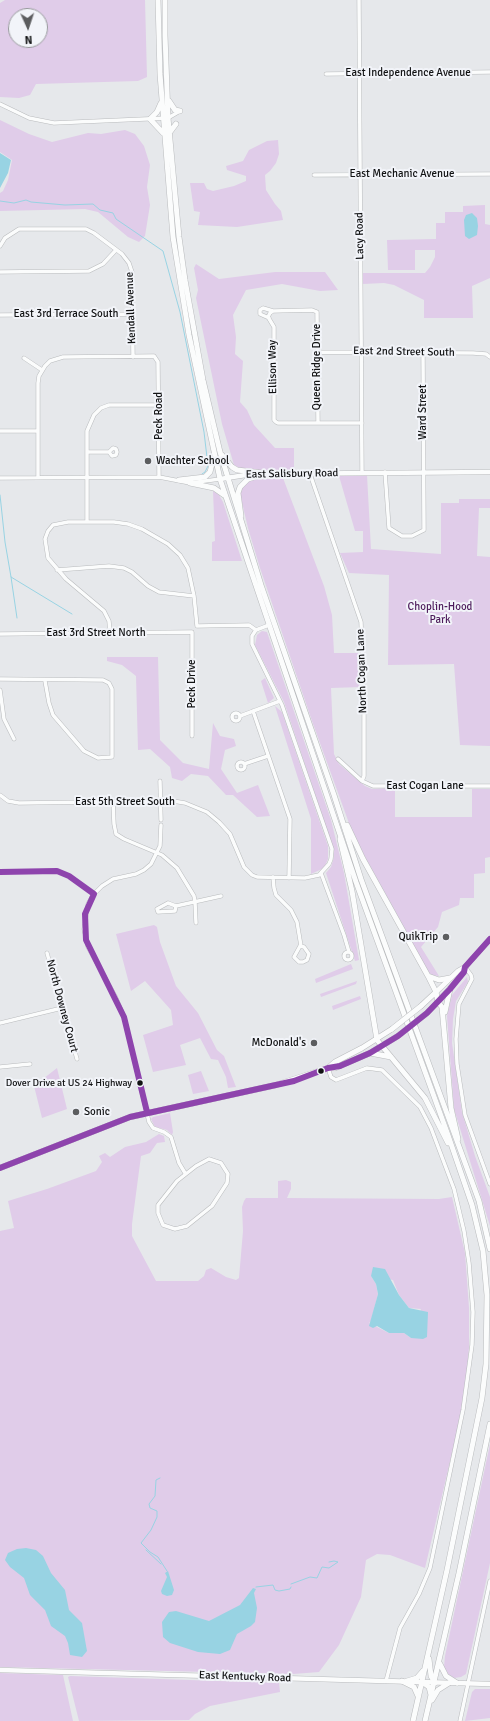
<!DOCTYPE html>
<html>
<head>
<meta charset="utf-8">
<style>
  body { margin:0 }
  #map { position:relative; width:490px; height:1721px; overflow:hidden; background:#e6e8eb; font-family:Signika,sans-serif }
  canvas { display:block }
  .north { position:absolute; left:8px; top:8px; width:40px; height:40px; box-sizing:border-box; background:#f2f4f9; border:1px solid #989a9d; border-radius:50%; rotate:177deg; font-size:11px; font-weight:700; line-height:16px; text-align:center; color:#111213 }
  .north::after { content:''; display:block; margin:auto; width:14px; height:18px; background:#5c5d5f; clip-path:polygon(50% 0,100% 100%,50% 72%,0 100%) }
</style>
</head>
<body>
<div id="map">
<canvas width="490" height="1721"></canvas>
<div class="north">N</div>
</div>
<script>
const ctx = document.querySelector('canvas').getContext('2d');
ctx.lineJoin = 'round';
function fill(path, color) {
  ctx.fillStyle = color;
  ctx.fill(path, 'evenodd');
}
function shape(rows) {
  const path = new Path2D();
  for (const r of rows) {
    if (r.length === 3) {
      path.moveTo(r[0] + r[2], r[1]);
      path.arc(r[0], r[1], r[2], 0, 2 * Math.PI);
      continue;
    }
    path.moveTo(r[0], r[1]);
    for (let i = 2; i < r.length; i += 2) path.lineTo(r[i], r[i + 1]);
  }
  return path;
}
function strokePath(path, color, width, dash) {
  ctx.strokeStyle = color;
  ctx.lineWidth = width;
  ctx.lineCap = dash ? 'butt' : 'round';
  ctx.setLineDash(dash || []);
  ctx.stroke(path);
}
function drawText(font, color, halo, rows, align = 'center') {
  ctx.font = font + ' Signika,sans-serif';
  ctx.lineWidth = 4;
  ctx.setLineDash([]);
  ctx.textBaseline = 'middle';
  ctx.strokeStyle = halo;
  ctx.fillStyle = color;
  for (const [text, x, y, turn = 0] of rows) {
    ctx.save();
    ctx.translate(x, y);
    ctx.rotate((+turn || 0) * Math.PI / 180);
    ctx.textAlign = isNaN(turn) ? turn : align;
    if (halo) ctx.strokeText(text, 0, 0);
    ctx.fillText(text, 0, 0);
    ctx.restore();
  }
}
fill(shape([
  [5,0,145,0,147,77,138,81,36,84,30,95,19,98,0,97,0,3],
  [16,16,40,16,40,40,16,40],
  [0,120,29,134,52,142,88,133,101,134,125,130,135,134,144,146,150,165,147,187,150,205,145,236,139,242,128,237,98,212,85,209,0,211,0,193,3,191,8,180,12,160,0,152],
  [278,140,279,154,276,163,270,171,265,175,266,190,275,204,281,211,283,220,237,227,198,225,200,212,194,211,190,183,204,183,207,189,213,191,234,186,246,181,246,176,227,170,226,166,243,161,249,150,267,141],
  [485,205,485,224,490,225,490,278,472,286,473,318,424,318,424,300,394,285,384,283,363,284,363,273,425,273,430,267,435,257,435,250,415,250,415,270,388,270,387,240,436,239,436,223,445,223,445,212,463,212,463,206],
  [196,264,219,279,275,272,325,272,338,290,320,291,282,284,246,290,233,315,236,337,235,354,243,361,240,402,247,410,254,425,275,448,294,448,294,472,241,469,234,465,222,424,196,298,198,290,194,268],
  [367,475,371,549,441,554,441,503,459,503,459,499,490,499,490,508,479,508,477,556,490,557,490,746,460,745,454,664,388,665,389,575,349,573,340,553,363,552,363,531,355,531,339,476],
  [283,478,324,586,332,615,334,653,360,653,361,687,331,688,334,754,339,764,365,786,372,789,395,788,395,817,472,817,472,789,490,789,490,857,485,858,485,873,474,874,474,898,460,898,459,905,442,912,438,927,421,947,439,976,431,975,428,971,354,837,312,721,260,568,248,528,240,494,241,488,250,480],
  [213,491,219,495,223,502,242,561,212,561,212,542,215,541],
  [262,631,267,632,331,820,344,873,359,960,355,961,326,873,331,867,334,857,333,848,284,702,255,645,257,635],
  [107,657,158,657,160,740,183,763,209,769,213,723,220,736,234,739,236,746,225,750,221,769,237,793,258,785,270,816,257,817,233,795,226,795,208,776,191,774,182,781,172,778,170,767,150,749,138,750,136,676,122,665,107,661],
  [265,678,274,698,268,703,261,681],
  [275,706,282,712,328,846,328,859,324,868,311,874,311,819],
  [154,925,157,927,160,942,176,986,198,1013,217,1050,224,1056,236,1087,228,1088,226,1077,218,1060,211,1059,200,1038,180,1045,186,1065,153,1072,143,1035,173,1025,171,1010,145,981,131,991,116,934],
  [351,964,353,969,316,983,315,979],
  [467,977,468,982,456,1001,453,1019,452,1043,462,1112,475,1156,490,1197,490,1226,454,1109,447,1016,452,995],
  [357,981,356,984,321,997,320,994],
  [360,996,361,999,333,1010,332,1006],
  [57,1068,67,1109,42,1118,34,1086],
  [201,1071,209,1091,193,1094,188,1075],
  [170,1113,173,1132,172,1135,167,1130,155,1127,151,1119,153,1117],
  [159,1134,164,1136,165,1142,157,1143,150,1153,141,1156,132,1224,132,1236,156,1281,198,1281,204,1276,206,1270,211,1268,226,1277,236,1280,239,1278,243,1231,242,1207,244,1201,246,1198,278,1198,278,1181,286,1180,291,1182,291,1189,287,1198,439,1199,452,1197,465,1253,469,1308,469,1348,465,1391,456,1436,425,1568,390,1555,377,1554,366,1560,361,1597,339,1645,319,1672,293,1674,0,1667,0,1231,14,1228,8,1201,47,1189,96,1171,102,1162,99,1156,105,1153,110,1157,125,1147,146,1142],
  [371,1276,393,1280,399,1295,409,1308,421,1309,411,1338,404,1333,389,1333,369,1323,371,1321,378,1294,376,1284],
  [490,1444,490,1563,466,1674,461,1677,454,1678,448,1674,444,1667,445,1656],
  [0,1673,63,1675,73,1721,0,1721],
  [70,1676,279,1683,280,1692,210,1706,195,1714,189,1720,79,1721,68,1677],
  [475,1689,490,1689,490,1718,465,1721,472,1692]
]), '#e0cce9');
fill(shape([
  [0,153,11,160,8,173,0,188],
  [472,213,477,218,478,226,477,235,469,239,465,236,464,220,466,215],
  [373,1267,385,1269,399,1295,409,1308,428,1312,427,1337,423,1339,411,1338,404,1333,389,1333,377,1326,373,1328,369,1326,378,1294,376,1284,371,1276],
  [26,1548,36,1550,43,1556,51,1573,65,1590,69,1610,82,1623,87,1651,82,1657,70,1655,68,1643,65,1636,51,1626,45,1610,30,1595,24,1578,10,1567,5,1560,8,1553,17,1549],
  [168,1571,174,1590,172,1595,167,1596,162,1594,161,1591,167,1577,165,1573],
  [253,1588,256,1589,254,1593,257,1608,255,1622,251,1626,237,1634,230,1650,220,1654,198,1652,170,1643,163,1637,162,1622,169,1612,176,1611,209,1621,240,1605]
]), '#98d3e3');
strokePath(shape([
  [0,201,14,203,26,200,31,202,65,205,93,204,100,210,113,213,116,219,163,251,180,312,204,432,208,466,205,472,202,474],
  [0,495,5,542,11,577,72,614],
  [11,577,17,618],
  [160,1478,156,1480,155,1496,149,1504,150,1508,157,1511,157,1517,151,1530,141,1543,150,1552,158,1557,167,1571],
  [146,1550,161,1564],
  [291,1584,310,1577,317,1578,322,1567,329,1568,338,1562,334,1561,329,1562],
  [256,1587,273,1585,275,1590,279,1591,290,1589,291,1587]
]), '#98d3e3', 1);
const minor = shape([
  [359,0,362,473],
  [326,74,490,72],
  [0,104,29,118,54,123,168,118,180,111],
  [314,175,490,174],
  [0,246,5,238,19,229,86,229,94,233,122,254,129,263,132,272,133,357],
  [0,272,89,271,103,264,116,250],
  [0,315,132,314],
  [269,318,260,314,260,310,263,308,273,311],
  [317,352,473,353,486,354,490,357],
  [24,358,42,370],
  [318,423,317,312,312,310,273,311,270,313,268,317,274,327,274,420,276,422,278,423,362,423],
  [0,431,38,431],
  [87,452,109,452,113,448,116,449,117,452,116,455,112,456,109,452],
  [385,472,389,528,402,536,412,536,424,530,423,352],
  [310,474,361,622,364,698,364,776,362,781],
  [38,477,38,383,39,376,45,366,50,361,63,357,154,356,158,362,159,477],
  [0,478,159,477,190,483,220,479],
  [87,522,87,431,94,415,101,408,109,405,159,405],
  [57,570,109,566,124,568,132,572,148,586,159,592,194,596],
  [197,626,249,625,256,630,269,625],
  [110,633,109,621,104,611,66,579,48,558,45,539,48,531,53,525,68,522,114,522,128,524,142,529,168,544,180,555,188,568,194,596,197,626],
  [0,634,192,632],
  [0,679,103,680,109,683,112,689,112,757,98,758,84,751,53,715,49,703,45,681],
  [0,690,4,719,14,739],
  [253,711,290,819,289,878],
  [236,717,4],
  [240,716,280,701],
  [192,736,192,632],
  [338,759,362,781,373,786,490,786],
  [241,766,4],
  [244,764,268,756],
  [160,781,161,820],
  [0,795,8,801,19,803,173,801,185,803,207,812,219,822,230,834,244,867,252,875,257,877,305,878,319,875,329,864,331,859,332,849,282,705,252,644,252,636,256,630],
  [113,802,114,824,116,834,124,839,162,855,177,868,194,896,195,902,196,923],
  [161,825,160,846,151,864,144,870,136,874,113,879,102,886,94,894,88,904,84,929,88,947,115,996,124,1017,149,1122,153,1128,164,1132,171,1137,179,1163,185,1173],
  [0,872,57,871,69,876,94,894],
  [321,873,344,935,349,952],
  [273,877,274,888,276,895,291,910,297,922,301,946],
  [168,903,176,906,175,911,158,912,157,909,168,903],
  [176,906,221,896],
  [300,946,304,947,309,954,307,960,303,962,299,962,294,957,300,946],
  [348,956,4],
  [47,953,77,1059],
  [465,967,471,975,472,979,459,1004,456,1039,457,1064,465,1115,490,1184],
  [0,1023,62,1008],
  [0,1067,30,1064],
  [328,1068,331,1077,336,1080,367,1068,382,1070,420,1107,431,1128,454,1189,464,1231,469,1263,473,1312,472,1345,463,1410,430,1568,419,1594,400,1628,386,1681],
  [209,1159,221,1163,228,1174,227,1183,212,1206,187,1226,175,1229,163,1225,158,1213,158,1205,177,1181,196,1166,209,1159],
  [460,1721,490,1581]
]);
const major = shape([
  [262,474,490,472],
  [220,479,252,474],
  [436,992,458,971,465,967,490,939],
  [438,1002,464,972,465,967],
  [0,1670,490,1684]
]);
const highway = shape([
  [158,0,160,74,173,237,189,335,220,479,356,882,448,1135,472,1205,483,1251,487,1295,486,1364,482,1398,447,1570,413,1721],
  [165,0,165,35,168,118,179,237,185,280,203,380,220,452,261,585,334,795,361,879,479,1201,490,1249],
  [169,101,175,110,180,111],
  [161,103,157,112,150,119,163,133],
  [170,132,176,124],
  [222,455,232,467,237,470,263,473],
  [179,480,205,477,210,472,213,460],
  [190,483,214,488,224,495],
  [241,516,238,493,240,487,248,479,264,474],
  [347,825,363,859,428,976,436,992,438,1002,442,1007,451,1108,458,1139],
  [340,839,352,891,377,1040,425,1098,448,1143],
  [428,976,439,980,450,978],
  [421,1006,436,992],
  [445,1012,450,989],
  [427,1013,438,1002],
  [370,1053,391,1057],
  [328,1068,335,1062,362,1048,392,1029],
  [0,1168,130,1117,276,1085,328,1068,335,1068,370,1053,398,1036],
  [429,1659,431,1676,435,1683],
  [440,1664,446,1676,457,1683],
  [402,1681,414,1687,418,1696],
  [407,1681,417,1678,423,1671],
  [422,1682,429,1687,431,1695],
  [432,1700,438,1690,449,1683],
  [425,1721,459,1573,490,1424]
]);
strokePath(minor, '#b9bbbd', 4.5);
strokePath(major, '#b9bbbd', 5.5);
strokePath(highway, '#b9bbbd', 6);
strokePath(minor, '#fbfcfc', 3.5);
strokePath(major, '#fbfcfc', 4.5);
strokePath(highway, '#fbfcfc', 5);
const highwayBridge = shape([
  [392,1029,421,1006],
  [398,1036,427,1013]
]);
strokePath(highwayBridge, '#b9bbbd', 6, []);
strokePath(highwayBridge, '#fbfcfc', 5);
strokePath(shape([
  [0,872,57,871,69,876,94,894,85,914,86,940,124,1017,147,1112],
  [0,1168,130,1117,294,1081,328,1068,340,1066,370,1053,398,1036,427,1013,450,989,464,972,465,967,490,939]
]), '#8e44ad', 6);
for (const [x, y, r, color] of [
  [148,461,4,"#5c5d5f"],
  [446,937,4,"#5c5d5f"],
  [314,1043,4,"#5c5d5f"],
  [321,1071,3.5,"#111213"],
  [140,1083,3.5,"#111213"],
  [76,1112,4,"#5c5d5f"]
]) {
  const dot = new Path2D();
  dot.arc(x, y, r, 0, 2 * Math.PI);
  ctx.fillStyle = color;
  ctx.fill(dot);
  strokePath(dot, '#f2f4f9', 1.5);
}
drawText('10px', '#111213', '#f2f4f9', [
  ["Dover Drive at US 24 Highway",132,1083]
], 'right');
drawText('11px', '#111213', '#f2f4f9', [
  ["East Independence Avenue",408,73],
  ["East Mechanic Avenue",402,174],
  ["Lacy Road",360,236,-91],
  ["Kendall Avenue",131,308,-92],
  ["East 3rd Terrace South",66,314],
  ["East 2nd Street South",404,352,1],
  ["Ellison Way",273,367,-91],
  ["Queen Ridge Drive",317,367,-90],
  ["Ward Street",423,412,-90],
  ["Peck Road",159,416,-90],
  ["East Salisbury Road",292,474,-1],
  ["East 3rd Street North",96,633],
  ["North Cogan Lane",362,671,-92],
  ["Peck Drive",192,684,-90],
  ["East Cogan Lane",425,786],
  ["East 5th Street South",125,802],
  ["North Downey Court",62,1006,75],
  ["East Kentucky Road",245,1677,2]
]);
drawText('11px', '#111213', '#f2f4f9', [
  ["Wachter School",156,461],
  ["QuikTrip",438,937,"right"],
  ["McDonald's",306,1043,"right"],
  ["Sonic",84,1112]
], 'left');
drawText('11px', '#4d1b5b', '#f2f4f9', [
  ["Choplin-Hood",440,607],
  ["Park",440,620]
]);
</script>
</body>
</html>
